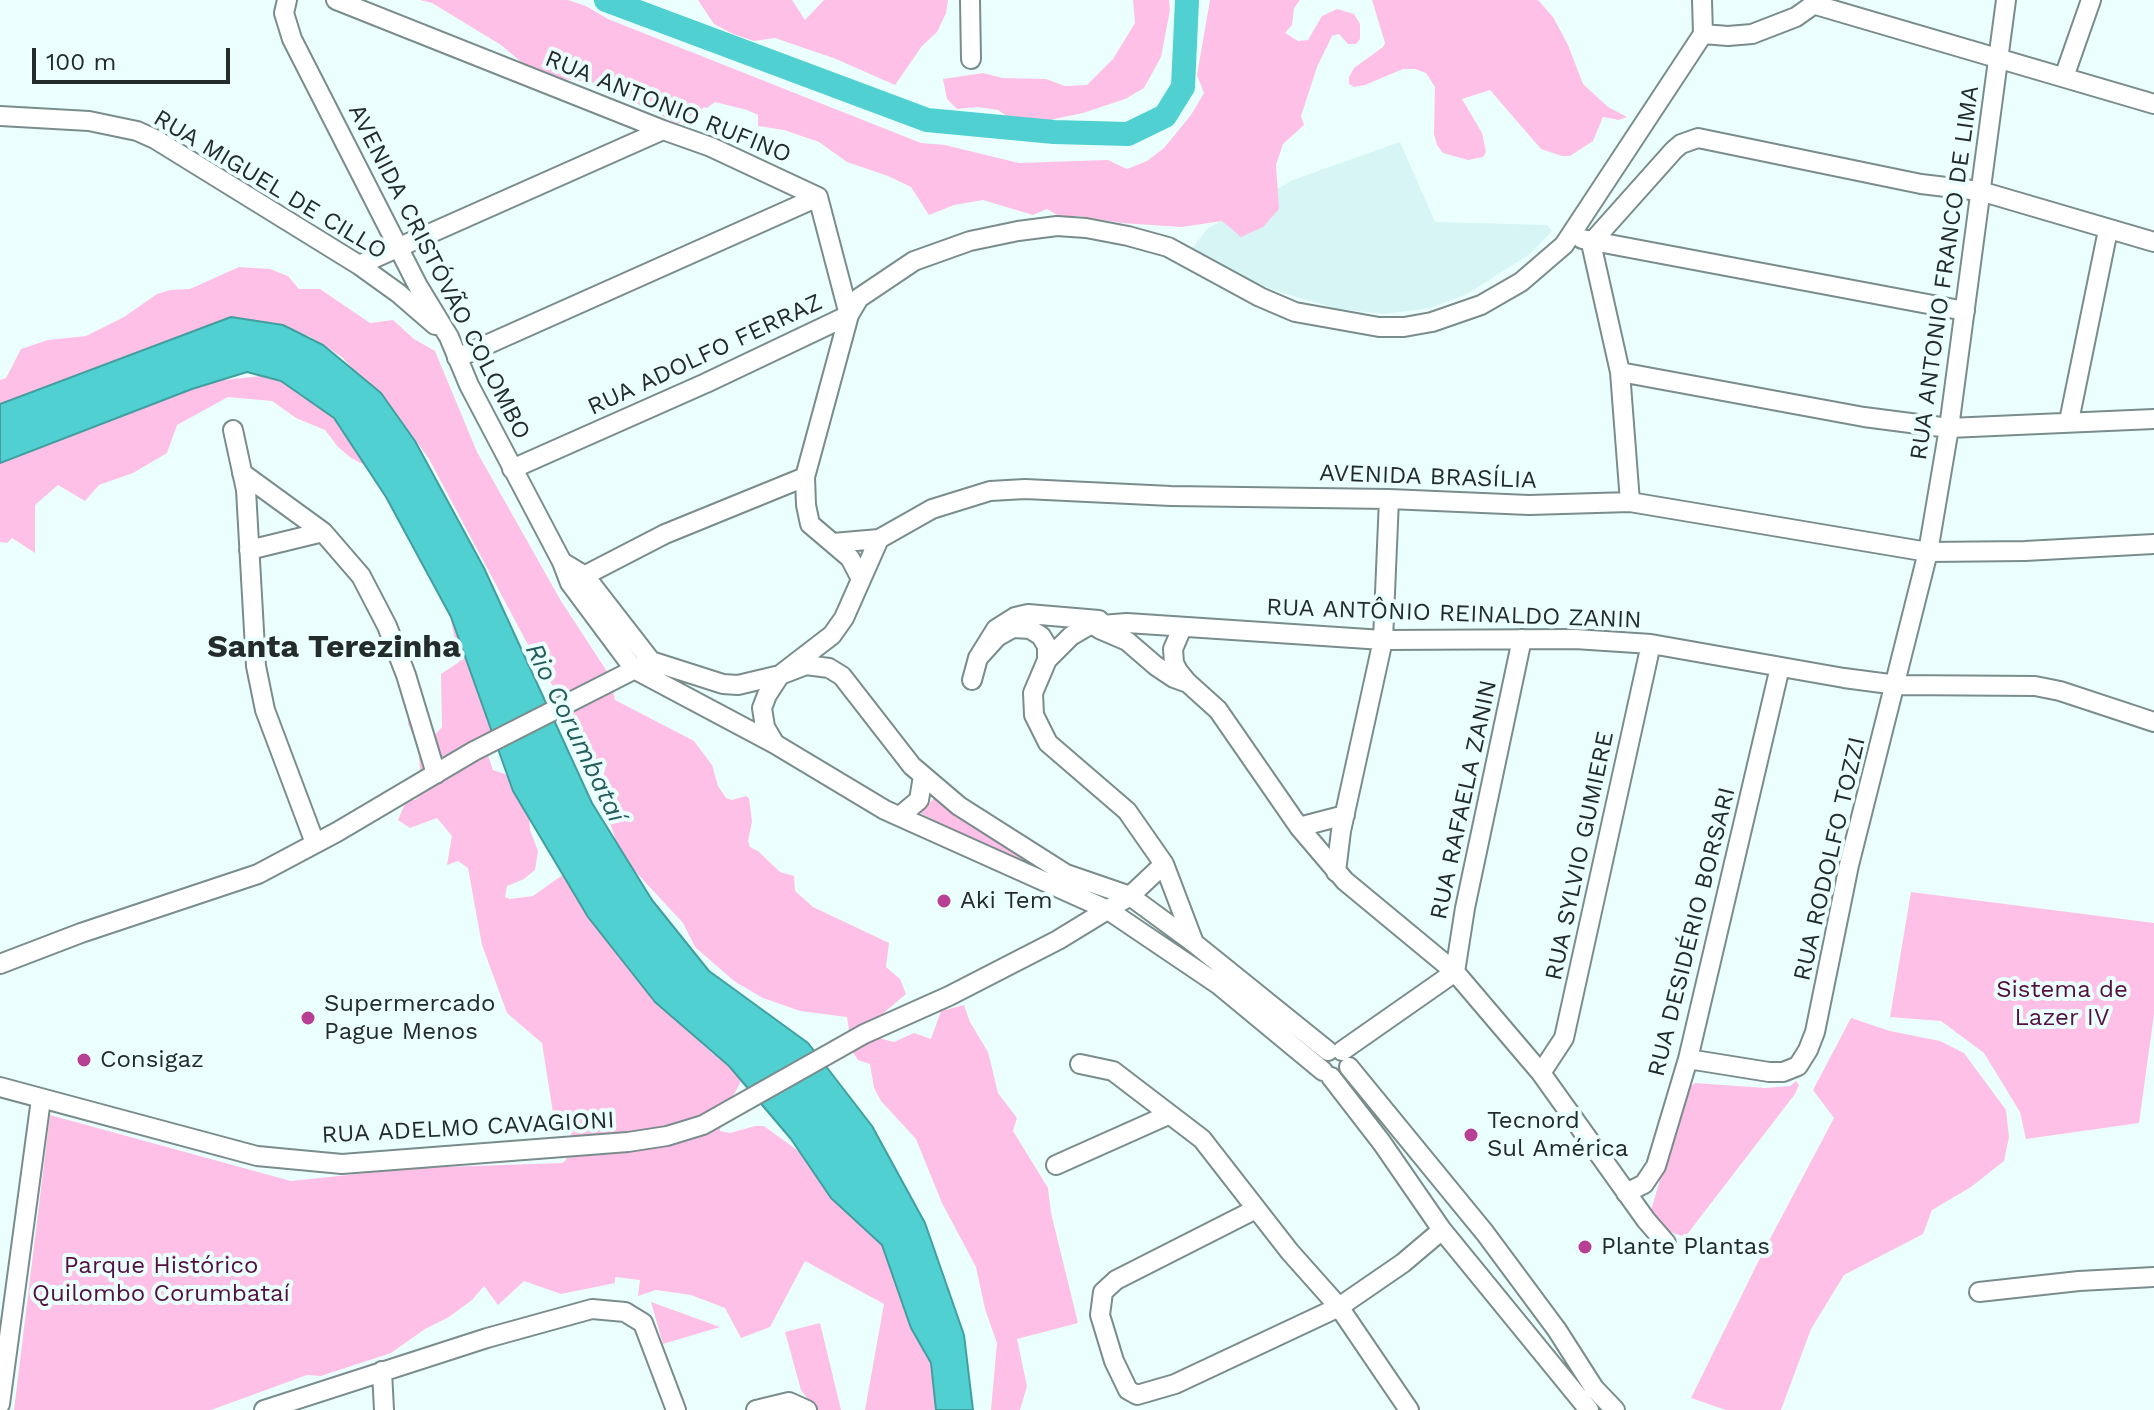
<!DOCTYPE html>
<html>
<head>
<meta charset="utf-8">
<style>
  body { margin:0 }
  #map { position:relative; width:2154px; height:1410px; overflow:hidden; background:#eafffe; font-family:"Work Sans",sans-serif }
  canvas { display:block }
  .scale { position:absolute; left:32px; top:48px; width:198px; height:36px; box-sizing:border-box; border:4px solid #232b2b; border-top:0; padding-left:10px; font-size:24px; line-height:28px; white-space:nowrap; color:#232b2b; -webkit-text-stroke:6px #eafffe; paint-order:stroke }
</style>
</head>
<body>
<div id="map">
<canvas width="2154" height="1410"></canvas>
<div class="scale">100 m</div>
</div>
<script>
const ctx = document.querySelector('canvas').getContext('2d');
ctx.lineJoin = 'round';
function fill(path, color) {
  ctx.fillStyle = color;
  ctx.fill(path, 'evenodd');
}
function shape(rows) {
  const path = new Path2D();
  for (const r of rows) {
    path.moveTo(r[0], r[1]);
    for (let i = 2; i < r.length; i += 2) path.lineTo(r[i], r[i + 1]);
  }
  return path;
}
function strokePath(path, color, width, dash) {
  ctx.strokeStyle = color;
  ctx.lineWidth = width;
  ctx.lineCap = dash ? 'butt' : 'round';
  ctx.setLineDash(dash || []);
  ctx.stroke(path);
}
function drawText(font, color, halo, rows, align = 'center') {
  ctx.font = font + ' "Work Sans",sans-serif';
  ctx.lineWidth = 8;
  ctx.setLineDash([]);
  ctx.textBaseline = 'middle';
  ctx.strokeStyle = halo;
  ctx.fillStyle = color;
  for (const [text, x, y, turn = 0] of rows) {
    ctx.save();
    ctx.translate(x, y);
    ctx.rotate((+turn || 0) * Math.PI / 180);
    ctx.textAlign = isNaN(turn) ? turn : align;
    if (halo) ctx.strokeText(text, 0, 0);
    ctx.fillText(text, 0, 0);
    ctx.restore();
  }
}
fill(shape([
  [1400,142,1435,222,1547,225,1552,231,1530,254,1467,294,1430,308,1384,314,1338,309,1283,293,1228,273,1190,251,1207,229,1293,180]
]), '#d6f5f4');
fill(shape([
  [420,0,568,0,586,6,608,19,921,143,945,145,1019,163,1108,160,1127,169,1147,161,1164,148,1191,115,1204,93,1197,75,1210,0,1300,0,1294,8,1292,25,1285,33,1298,41,1308,40,1322,16,1337,9,1354,14,1360,24,1360,39,1356,44,1348,44,1339,34,1332,36,1317,67,1301,116,1304,125,1283,144,1276,165,1279,209,1263,227,1241,237,1222,221,1182,227,1121,223,1080,216,1061,217,1047,209,1033,215,983,200,954,205,929,215,911,187,888,176,847,162,819,142,784,130,758,126,758,115,747,110,715,102,707,108,704,107,695,116,686,116,678,124,596,83,549,77,532,71,501,45,432,3],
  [698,0,792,0,805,20,824,0,948,0,946,13,937,32,922,46,895,85,836,59,775,38,754,41,733,34,714,24],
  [1133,0,1169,0,1170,10,1161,57,1144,88,1125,99,1083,113,1021,126,998,110,977,107,957,109,947,99,943,79,983,73,1003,78,1046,79,1065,86,1087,85,1113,59,1135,23],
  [1372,0,1538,0,1553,17,1568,45,1583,84,1608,107,1627,117,1619,120,1603,117,1593,141,1570,156,1562,156,1541,149,1490,90,1462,99,1482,133,1486,152,1483,157,1468,160,1443,153,1437,145,1434,134,1435,87,1426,73,1415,69,1403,69,1365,85,1354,87,1349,84,1349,77,1354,68,1383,47,1385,43],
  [239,267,270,269,288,276,299,289,320,289,370,323,393,320,414,339,435,351,477,452,561,601,610,676,615,700,694,741,712,765,718,786,726,798,732,800,746,796,749,798,752,822,748,841,750,847,758,851,780,872,794,876,795,891,813,907,889,943,886,967,900,979,906,994,880,1016,882,1039,894,1042,914,1033,931,1039,941,1011,964,1005,970,1022,988,1052,998,1093,1017,1118,1013,1131,1048,1188,1051,1213,1078,1323,1017,1339,1027,1386,1020,1410,991,1410,997,1343,985,1309,976,1267,942,1203,916,1139,881,1101,874,1088,870,1064,858,1060,852,1051,847,1017,800,1011,763,998,734,981,695,947,683,923,621,856,600,793,606,764,584,757,572,716,535,658,429,459,380,391,358,375,343,358,327,347,309,336,289,333,0,413,0,380,6,378,21,349,48,340,86,336,124,317,157,294,170,290,190,289],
  [261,376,304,389,343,415,378,472,351,458,338,447,325,430,296,418,272,401,228,397,177,425,167,453,133,473,99,485,85,501,58,485,35,505,35,553,12,538,7,543,0,542,0,463,196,383],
  [439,557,496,722,489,743,488,755,493,770,511,776,529,812,530,830,538,851,535,870,524,879,507,886,505,897,510,899,533,896,564,874,658,1004,714,1055,751,1063,722,1116,720,1131,730,1133,755,1126,764,1126,826,1171,882,1245,961,1410,865,1410,884,1304,805,1261,770,1327,741,1338,725,1308,691,1295,656,1290,638,1296,640,1280,615,1277,615,1283,561,1294,524,1281,498,1305,484,1286,472,1300,449,1317,425,1329,391,1353,321,1376,307,1375,211,1410,14,1410,50,1115,291,1181,415,1168,562,1163,566,1160,573,1143,570,1130,553,1113,542,1043,507,1013,482,945,468,868,458,861,447,865,452,836,437,818,410,828,398,820,407,799,415,800,422,793,418,746,408,724,408,705,432,738,442,727,441,674,459,662],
  [936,796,995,841,1030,860,1023,863,983,846,920,813],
  [1911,892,2154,923,2154,1014,2139,1123,2026,1139,2020,1112,1984,1053,1941,1021,1890,1017],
  [1851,1018,1890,1031,1940,1041,1964,1053,2006,1110,2009,1137,2004,1161,1971,1187,1932,1210,1923,1234,1844,1275,1811,1329,1781,1410,1726,1410,1691,1398,1762,1254,1834,1118,1813,1090],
  [1796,1081,1799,1085,1795,1094,1685,1237,1673,1233,1658,1224,1651,1210,1687,1089,1695,1083,1765,1088,1790,1086],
  [651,1302,720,1327,663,1344],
  [820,1323,841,1410,816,1410,801,1390,785,1332]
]), '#fec0e6');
const water = shape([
  [231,317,283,325,323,345,381,393,415,441,484,568,592,803,652,900,709,971,808,1043,872,1126,925,1223,964,1335,973,1410,936,1410,931,1363,911,1328,882,1245,831,1198,791,1139,729,1066,655,1002,588,917,513,791,451,617,386,497,334,418,281,381,247,372,192,389,0,463,0,404,231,317]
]);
fill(water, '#50d0d1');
strokePath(water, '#429e9f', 2);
strokePath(shape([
  [606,0,927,120,1054,132,1128,134,1165,116,1183,87,1187,0]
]), '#50d0d1', 24);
const minor = shape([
  [287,0,284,13,292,39,418,286,449,337,469,385,562,562,570,583,634,669,775,744,885,810,1108,910,1219,985,1323,1071],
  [336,0,663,130,711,147,818,197,849,315,805,477,806,505,810,524,850,558,861,579],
  [970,0,971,59],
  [1816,5,2154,104],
  [1703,34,1728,36,1752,34,1796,17,1820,0],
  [2064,77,2091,0],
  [0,116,89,121,137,131,155,139,359,265,398,293,435,325],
  [1582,239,1965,311],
  [1591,243,1674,150,1681,144,1698,138,1921,184,1980,191,2154,242],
  [1591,243,1620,372,1630,502],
  [359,265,663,130],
  [457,358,818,197],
  [1620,372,1864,417,1949,428,2154,419],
  [2069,421,2108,230],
  [233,430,246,490,256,666,265,710,315,843],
  [512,469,706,383,849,315,859,298,914,261,970,241,1018,231,1057,226,1086,228,1128,236,1168,247,1260,297,1295,312,1379,327,1404,327,1432,322,1481,305,1521,282,1564,245,1703,34,1702,0],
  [242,473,323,532,361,576,387,626,406,675,436,774],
  [833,543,879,539],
  [249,550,323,532],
  [562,562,585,576,651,661,723,684,738,685,780,675,806,665,829,668,842,676,912,766,959,806,1066,874,1130,896,1194,943,1328,1051],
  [576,580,665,534,805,477],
  [1182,628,1173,649,1174,663,1178,671,1187,682,1218,710,1299,827,1345,881,1455,972,1541,1073,1646,1220,1666,1243],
  [1099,629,1127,641,1156,666,1174,678,1185,682],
  [978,658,996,629,1015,617,1028,614,1099,620],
  [972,680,978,658,997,637,1013,628,1030,629,1041,636,1047,646,1047,660],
  [775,744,765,727,762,708,767,695,780,675,832,635,844,618,879,539,932,509,990,491,1025,489,1171,496,1389,499,1529,505,1630,502,1928,552,2025,551,2154,544],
  [900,816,919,800,923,776],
  [1299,827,1345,815],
  [1164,864,1194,943],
  [1336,872,1341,831,1383,640,1389,499],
  [0,964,81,933,258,874,337,832,474,751,645,664],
  [1455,972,1465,908,1522,639],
  [1342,1051,1455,972],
  [1688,1059,1769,1072,1783,1072,1798,1066,1808,1050,1815,1032,1849,865,1928,552,1949,428,2006,0],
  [1080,1064,1113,1071,1202,1139,1290,1252,1339,1307,1409,1410],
  [1349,1067,1485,1233,1557,1330,1594,1388,1615,1410],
  [1541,1073,1564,1038,1651,644],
  [1331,1077,1382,1143,1442,1230,1589,1410],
  [0,1087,257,1156,342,1164,628,1142,667,1136,703,1125,864,1034,949,996,1058,940,1130,896,1164,864,1127,811,1048,743,1034,715,1033,693,1047,660,1071,636,1088,626,1127,623,1383,640,1575,639,1651,644,1844,678,1897,685,2035,686,2060,691,2154,722],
  [1056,1165,1168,1115],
  [1626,1193,1644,1184,1656,1166,1688,1059,1780,667],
  [1256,1209,1116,1280,1103,1292,1100,1315,1114,1361,1128,1390,1137,1395,1175,1384,1339,1307,1403,1263,1442,1230],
  [1979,1292,2079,1281,2154,1277],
  [382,1371,384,1410],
  [0,1404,41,1099],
  [264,1410,487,1338,592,1309,625,1312,643,1323,676,1410],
  [756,1410,789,1402,807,1410]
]);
strokePath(minor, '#7a8c8c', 22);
strokePath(minor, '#fff', 18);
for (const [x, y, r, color] of [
  [944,901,8,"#b84094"],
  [308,1018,8,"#b84094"],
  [84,1060,8,"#b84094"],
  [1471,1135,8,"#b84094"],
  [1585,1247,8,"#b84094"]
]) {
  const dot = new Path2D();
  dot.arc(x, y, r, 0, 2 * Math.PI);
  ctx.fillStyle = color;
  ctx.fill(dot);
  strokePath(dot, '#eafffe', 3);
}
drawText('24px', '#232b2b', '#eafffe', [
  ["RUA ANTONIO RUFINO",668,107,22],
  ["RUA MIGUEL DE CILLO",270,185,31],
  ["AVENIDA CRISTÓVÃO COLOMBO",439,272,63],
  ["RUA ANTONIO FRANCO DE LIMA",1945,273,-82],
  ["RUA ADOLFO FERRAZ",705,355,-25],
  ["AVENIDA BRASÍLIA",1428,477,2],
  ["RUA ANTÔNIO REINALDO ZANIN",1454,614,2],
  ["RUA RAFAELA ZANIN",1464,800,-78],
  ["RUA SYLVIO GUMIERE",1580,856,-78],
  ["RUA RODOLFO TOZZI",1830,859,-77],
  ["RUA DESIDÉRIO BORSARI",1692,932,-76],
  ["RUA ADELMO CAVAGIONI",468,1128,-3]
]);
drawText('24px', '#232b2b', '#eafffe', [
  ["Aki Tem",960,901],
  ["Supermercado",324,1004],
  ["Pague Menos",324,1032],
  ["Consigaz",100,1060],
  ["Tecnord",1487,1121],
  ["Sul América",1487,1149],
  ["Plante Plantas",1601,1247]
], 'left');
drawText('24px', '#541041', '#eafffe', [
  ["Sistema de",2062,990],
  ["Lazer IV",2062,1018],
  ["Parque Histórico",161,1266],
  ["Quilombo Corumbataí",161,1294]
]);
drawText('italic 26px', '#265c5c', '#eafffe', [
  ["Rio Corumbataí",575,733,64]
]);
drawText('bold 32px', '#232b2b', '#eafffe', [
  ["Santa Terezinha",334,648]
]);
</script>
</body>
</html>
